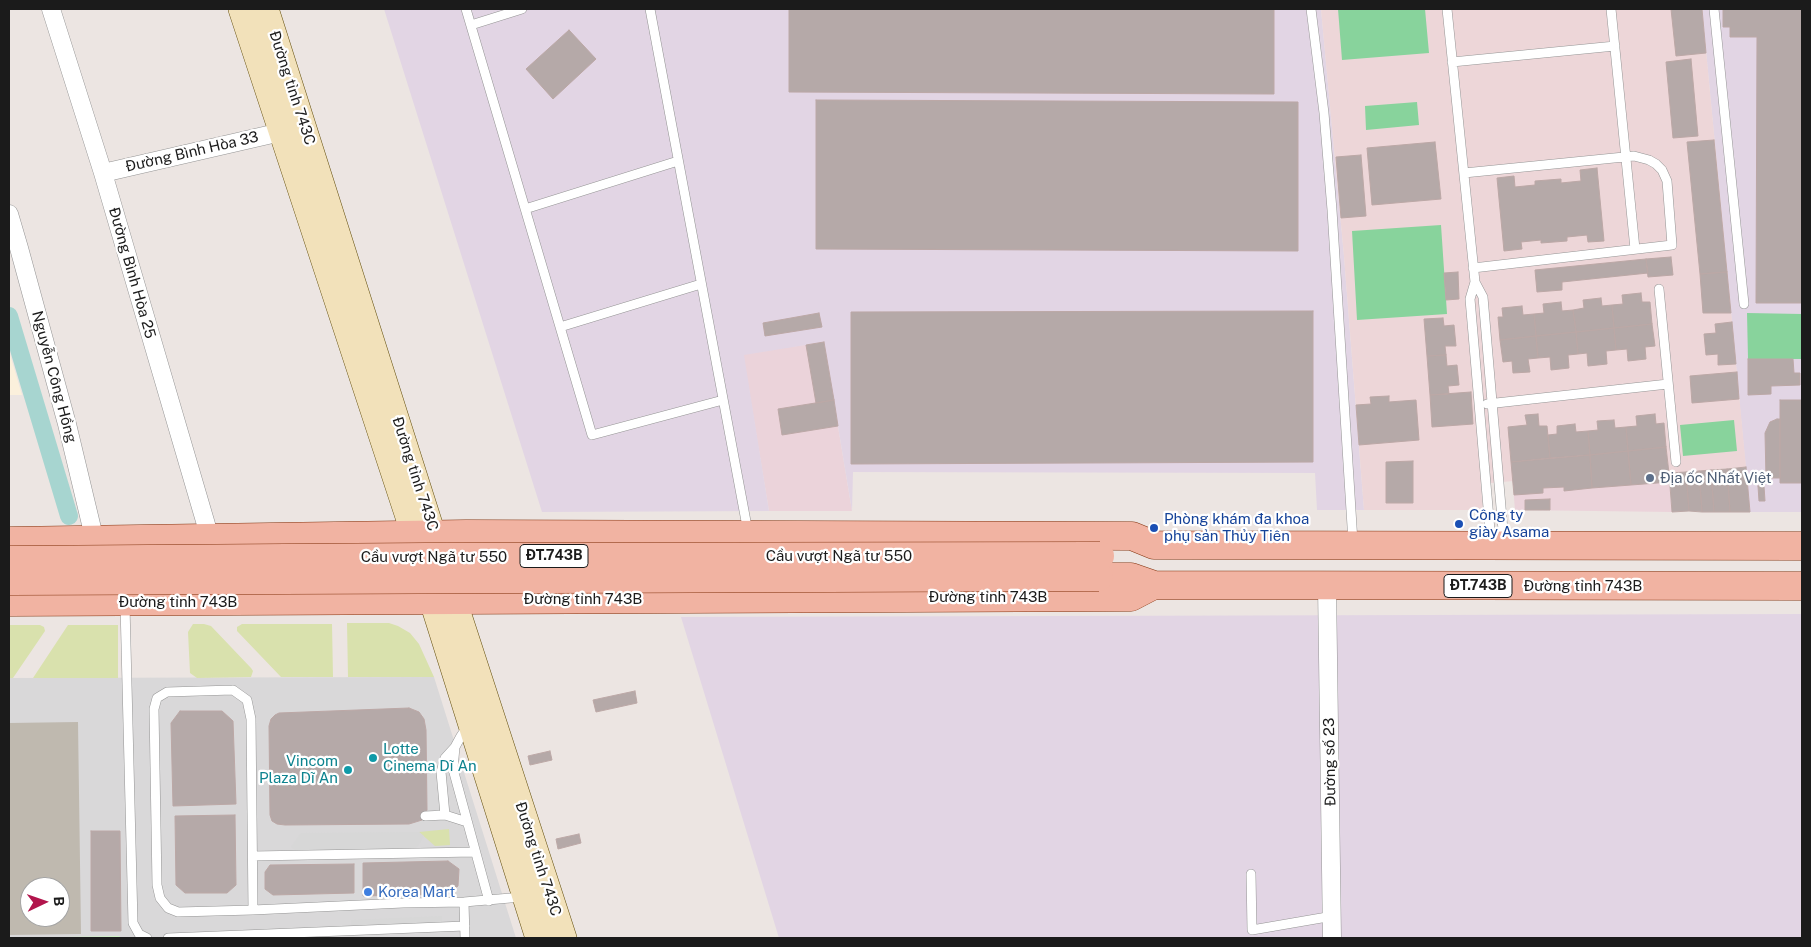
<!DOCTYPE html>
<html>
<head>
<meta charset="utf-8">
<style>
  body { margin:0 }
  #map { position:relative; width:1811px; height:947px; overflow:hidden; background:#ece5e2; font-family:"Public Sans",sans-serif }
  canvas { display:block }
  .frame { position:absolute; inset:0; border:10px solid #1b1b1b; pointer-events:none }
  .north { position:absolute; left:20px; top:877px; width:50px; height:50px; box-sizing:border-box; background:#fff; border:1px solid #a4a4a4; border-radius:50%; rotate:87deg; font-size:14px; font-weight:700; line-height:20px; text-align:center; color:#1b1b1b }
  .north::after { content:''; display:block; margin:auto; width:18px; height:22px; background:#b2154c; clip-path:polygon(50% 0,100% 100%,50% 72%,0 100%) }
</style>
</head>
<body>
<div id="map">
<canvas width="1811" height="947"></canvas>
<div class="frame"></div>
<div class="north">B</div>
</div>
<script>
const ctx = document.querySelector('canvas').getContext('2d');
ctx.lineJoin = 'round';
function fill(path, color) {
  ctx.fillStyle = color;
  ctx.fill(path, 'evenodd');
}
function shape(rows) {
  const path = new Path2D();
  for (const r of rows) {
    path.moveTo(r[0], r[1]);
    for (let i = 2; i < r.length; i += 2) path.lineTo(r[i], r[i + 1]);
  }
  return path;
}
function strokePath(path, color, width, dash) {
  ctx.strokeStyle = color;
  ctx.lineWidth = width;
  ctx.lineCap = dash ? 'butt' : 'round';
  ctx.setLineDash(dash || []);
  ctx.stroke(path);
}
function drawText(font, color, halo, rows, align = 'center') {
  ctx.font = font + ' "Public Sans",sans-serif';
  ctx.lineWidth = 4.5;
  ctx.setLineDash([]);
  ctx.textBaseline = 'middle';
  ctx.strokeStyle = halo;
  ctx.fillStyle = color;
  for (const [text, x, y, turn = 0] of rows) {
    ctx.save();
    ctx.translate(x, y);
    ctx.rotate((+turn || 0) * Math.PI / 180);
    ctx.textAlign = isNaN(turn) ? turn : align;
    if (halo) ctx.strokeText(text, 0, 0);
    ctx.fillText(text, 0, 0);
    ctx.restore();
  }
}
fill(shape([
  [434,677,516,938,9,938,9,678],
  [30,887,60,887,60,917,30,917]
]), '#d9d8d9');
fill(shape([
  [824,342,852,511,769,511,743,354],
  [1666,447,1672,512,1515,510,1511,462]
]), '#ebd3da');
fill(shape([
  [384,9,1321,9,1344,256,1364,510,1317,510,1315,473,853,472,852,511,824,342,744,355,769,511,542,512],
  [1702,9,1802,9,1802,512,1750,512],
  [1802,614,1802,938,779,938,681,617]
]), '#e2d5e4');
fill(shape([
  [9,351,22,395,9,395]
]), '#fbf0dc');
fill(shape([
  [1321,9,1702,9,1746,467,1669,473,1666,447,1512,462,1513,481,1481,484,1483,510,1364,510,1344,256]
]), '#edd6d8');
fill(shape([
  [78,722,81,934,9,935,9,723],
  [30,887,60,887,60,917,30,917]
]), '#bfb9af');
fill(shape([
  [347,623,389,623,398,626,410,633,419,644,434,677,348,677],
  [193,624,204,624,211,626,251,668,253,671,251,677,197,678,190,673,188,632],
  [242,624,332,624,333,677,281,677,237,631,237,627],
  [9,625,40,625,44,627,45,631,13,678,9,678],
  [68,625,118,625,118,678,33,678],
  [449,829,450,845,435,846,419,832]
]), '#d9e1ad');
fill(shape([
  [119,936,121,938,9,938]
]), '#cff3c2');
fill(shape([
  [1338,9,1425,9,1429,53,1342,60],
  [1417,102,1419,125,1366,130,1365,106],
  [1441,225,1447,314,1357,320,1352,231],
  [1747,313,1802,314,1802,359,1748,359],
  [1734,420,1737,451,1683,456,1680,425]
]), '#88d39c');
fill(shape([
  [419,832,424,836,415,850,297,851,291,847,301,833],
  [442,916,442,924,351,928,351,920]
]), '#d7d7d7');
strokePath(shape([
  [9,316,69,516]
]), '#a7d5d0', 18);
const building = shape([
  [789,9,1274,9,1274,94,789,92,789,9],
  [1671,9,1702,9,1706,53,1676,56,1671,9],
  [1723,9,1802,9,1802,303,1756,303,1757,37,1730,37,1730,27,1723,27,1723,9],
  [569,30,596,59,553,99,526,69,569,30],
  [1691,59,1698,136,1673,138,1666,62,1691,59],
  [816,100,1298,102,1298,251,816,249,816,100],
  [1714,140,1727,272,1700,274,1687,142,1714,140],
  [1435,142,1441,199,1372,205,1367,148,1435,142],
  [1361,155,1366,216,1341,218,1336,157,1361,155],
  [1597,168,1604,241,1588,242,1587,235,1567,237,1567,241,1541,243,1541,240,1521,242,1522,249,1504,251,1497,178,1514,176,1515,187,1535,185,1535,181,1561,179,1561,183,1581,181,1580,170,1597,168],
  [1671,257,1673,275,1648,277,1646,259,1671,257],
  [1646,259,1648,273,1562,282,1562,290,1537,292,1535,270,1646,259],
  [1458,272,1459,299,1446,300,1444,273,1458,272],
  [1727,272,1731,313,1703,313,1700,274,1727,272],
  [1641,293,1642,302,1650,302,1652,324,1614,328,1612,305,1623,304,1622,295,1641,293],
  [1601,298,1602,306,1612,305,1614,328,1576,332,1573,310,1584,308,1583,300,1601,298],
  [1561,302,1562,311,1573,310,1576,332,1536,336,1534,314,1544,313,1543,304,1561,302],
  [1522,306,1523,315,1534,314,1536,336,1500,340,1498,317,1503,317,1502,308,1522,306],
  [1313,311,1313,462,851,464,851,312,1313,311],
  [819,313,822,327,765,336,763,323,819,313],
  [1443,318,1444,326,1454,325,1456,346,1445,346,1446,355,1427,356,1424,319,1443,318],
  [1732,322,1736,364,1718,365,1718,354,1706,355,1704,334,1716,333,1715,324,1732,322],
  [1652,324,1655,346,1645,347,1646,359,1628,361,1627,349,1616,350,1614,328,1652,324],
  [1614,328,1616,350,1606,351,1607,364,1588,366,1587,353,1578,354,1576,332,1614,328],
  [1576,332,1578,354,1568,355,1569,368,1551,370,1550,357,1538,358,1536,336,1576,332],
  [1536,336,1538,358,1528,359,1530,372,1513,373,1512,361,1503,362,1500,340,1536,336],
  [824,342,834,400,816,403,806,345,824,342],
  [1446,355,1447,366,1457,365,1459,385,1448,386,1449,394,1430,395,1427,356,1446,355],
  [1748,359,1793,359,1794,373,1800,373,1800,385,1771,386,1771,394,1748,395,1748,359],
  [1737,372,1739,399,1692,403,1690,376,1737,372],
  [1471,392,1473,424,1432,427,1430,395,1471,392],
  [1389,396,1389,402,1416,400,1419,440,1359,445,1356,405,1371,404,1370,397,1389,396],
  [834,400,838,426,782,435,778,409,834,400],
  [1780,400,1802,400,1802,483,1780,483,1780,400],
  [1538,414,1539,426,1547,426,1550,458,1511,462,1508,427,1527,425,1525,415,1538,414],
  [1655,414,1656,424,1664,423,1666,447,1628,451,1626,427,1637,426,1636,416,1655,414],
  [1777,419,1780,419,1780,478,1766,478,1765,433,1770,422,1777,419],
  [1614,420,1615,428,1626,427,1628,451,1590,455,1588,431,1598,430,1597,421,1614,420],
  [1575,424,1576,432,1588,431,1590,455,1550,458,1548,435,1557,434,1557,426,1575,424],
  [1666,447,1670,482,1631,485,1628,451,1666,447],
  [1628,451,1631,485,1592,488,1590,455,1628,451],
  [1590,455,1592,488,1564,491,1564,487,1543,488,1543,493,1514,495,1511,462,1590,455],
  [1413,461,1413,503,1386,503,1386,462,1413,461],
  [1746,467,1750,512,1730,512,1727,469,1746,467],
  [1727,469,1730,512,1714,512,1711,470,1727,469],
  [1711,470,1714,512,1702,512,1699,471,1711,470],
  [1699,471,1702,512,1689,511,1686,472,1699,471],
  [1686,472,1689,511,1672,512,1669,473,1686,472],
  [1758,486,1764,486,1765,501,1759,501,1758,486],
  [1550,499,1550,510,1525,510,1525,500,1550,499],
  [635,691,637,703,596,712,593,700,635,691],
  [409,708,419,712,424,719,426,730,427,810,422,820,409,824,285,825,277,824,272,821,270,815,269,726,271,719,275,715,279,713,409,708],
  [180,711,222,711,233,721,236,804,173,806,171,723,180,711],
  [550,751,552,760,530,765,528,756,550,751],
  [235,815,236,885,227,893,185,893,176,885,175,816,235,815],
  [91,831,120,831,121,931,91,931,91,831],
  [579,834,581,843,558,849,556,839,579,834],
  [448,861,459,869,458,886,450,894,363,896,363,863,448,861],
  [354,864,354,893,273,895,265,889,265,872,270,865,354,864]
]);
fill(building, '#b5a9a8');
strokePath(building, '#bca8a6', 1);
const service = shape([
  [466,9,592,435,723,400],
  [650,9,748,532],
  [1311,9,1324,113,1332,210,1353,542],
  [1447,9,1475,282,1483,297,1504,542],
  [1611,9,1635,249],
  [1714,9,1744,304],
  [471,25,522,9],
  [1452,62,1615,46],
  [1464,173,1634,156,1649,160,1656,164,1662,170,1667,181,1672,245,1473,268],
  [525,209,678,161],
  [1475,282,1470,299,1491,542],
  [1659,289,1676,462],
  [560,327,701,284],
  [1487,404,1668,384],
  [125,605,133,923,139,934,147,938],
  [233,690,247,700,251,719,253,910,178,912,168,908,160,898,157,885,154,709,157,698,167,692,233,690],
  [467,727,461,736,455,747,453,769,489,901],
  [455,747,445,758,441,772,445,815,467,822],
  [425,816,445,815],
  [253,856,475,852],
  [1251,874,1252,930,1333,916],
  [464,902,465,938],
  [253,910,403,903,464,902,522,897],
  [168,938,465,926]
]);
const minor = shape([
  [51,9,103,173,210,538],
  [103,173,281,132],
  [9,214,19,248,67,424,95,541],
  [1327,586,1332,938]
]);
const secondary = shape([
  [241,9,414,535,432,601,538,938],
  [266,9,454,600,564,938]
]);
const primary = shape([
  [9,541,466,534,1132,536,1154,545,1802,546],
  [1099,577,1131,577,1154,585,1802,586],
  [9,602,1131,597,1154,585]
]);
strokePath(service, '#959595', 10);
strokePath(minor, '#959595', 19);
strokePath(secondary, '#655110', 26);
strokePath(primary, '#84340f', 29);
strokePath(service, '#fff', 9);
strokePath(minor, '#fff', 18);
strokePath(secondary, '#f2e1ba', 25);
strokePath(primary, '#f1b3a2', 28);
const primaryBridge = shape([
  [9,560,425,557,1100,556],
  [9,581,1099,577]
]);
strokePath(primaryBridge, '#84340f', 29, []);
strokePath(primaryBridge, '#f1b3a2', 28);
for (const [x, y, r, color] of [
  [1650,478,5,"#5c6f8a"],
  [1459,524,5,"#1a4fb4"],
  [1154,528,5,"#1a4fb4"],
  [373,758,5,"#0f9aa8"],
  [348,770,5,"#0f9aa8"],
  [368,892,5,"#3f7fe0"]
]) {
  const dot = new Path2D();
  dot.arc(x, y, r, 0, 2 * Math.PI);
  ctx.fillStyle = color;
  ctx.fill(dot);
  strokePath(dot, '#fff', 2);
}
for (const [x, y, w] of [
  [554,556,68],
  [1478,586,68]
]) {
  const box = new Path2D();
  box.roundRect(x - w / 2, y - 11.5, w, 23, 4);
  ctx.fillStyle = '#fff';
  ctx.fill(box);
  strokePath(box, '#1b1b1b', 1);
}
drawText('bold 14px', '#1b1b1b', null, [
  ["ĐT.743B",554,556],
  ["ĐT.743B",1478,586]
]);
drawText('15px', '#1b1b1b', '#fff', [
  ["Đường tỉnh 743C",292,88,72],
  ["Đường Bình Hòa 33",192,152,-13],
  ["Đường Bình Hòa 25",132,273,74],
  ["Nguyễn Công Hồng",54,377,75],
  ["Đường tỉnh 743C",415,474,72],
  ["Cầu vượt Ngã tư 550",839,556],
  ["Cầu vượt Ngã tư 550",434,557],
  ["Đường tỉnh 743B",1583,586],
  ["Đường tỉnh 743B",988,597],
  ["Đường tỉnh 743B",583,599],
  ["Đường tỉnh 743B",178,602],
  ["Đường số 23",1330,762,-91],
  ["Đường tỉnh 743C",538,859,72]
]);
drawText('15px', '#4e5e75', '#fff', [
  ["Địa ốc Nhất Việt",1660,478]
], 'left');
drawText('15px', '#164399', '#fff', [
  ["Công ty",1469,515],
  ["giày Asama",1469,532],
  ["Phòng khám đa khoa",1164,519],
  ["phụ sản Thủy Tiên",1164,536]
], 'left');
drawText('15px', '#0d838f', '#fff', [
  ["Lotte",383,749],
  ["Cinema Dĩ An",383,766],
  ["Vincom",338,761,"right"],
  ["Plaza Dĩ An",338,778,"right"]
], 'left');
drawText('15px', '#366cbe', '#fff', [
  ["Korea Mart",378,892]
], 'left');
</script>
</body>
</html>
